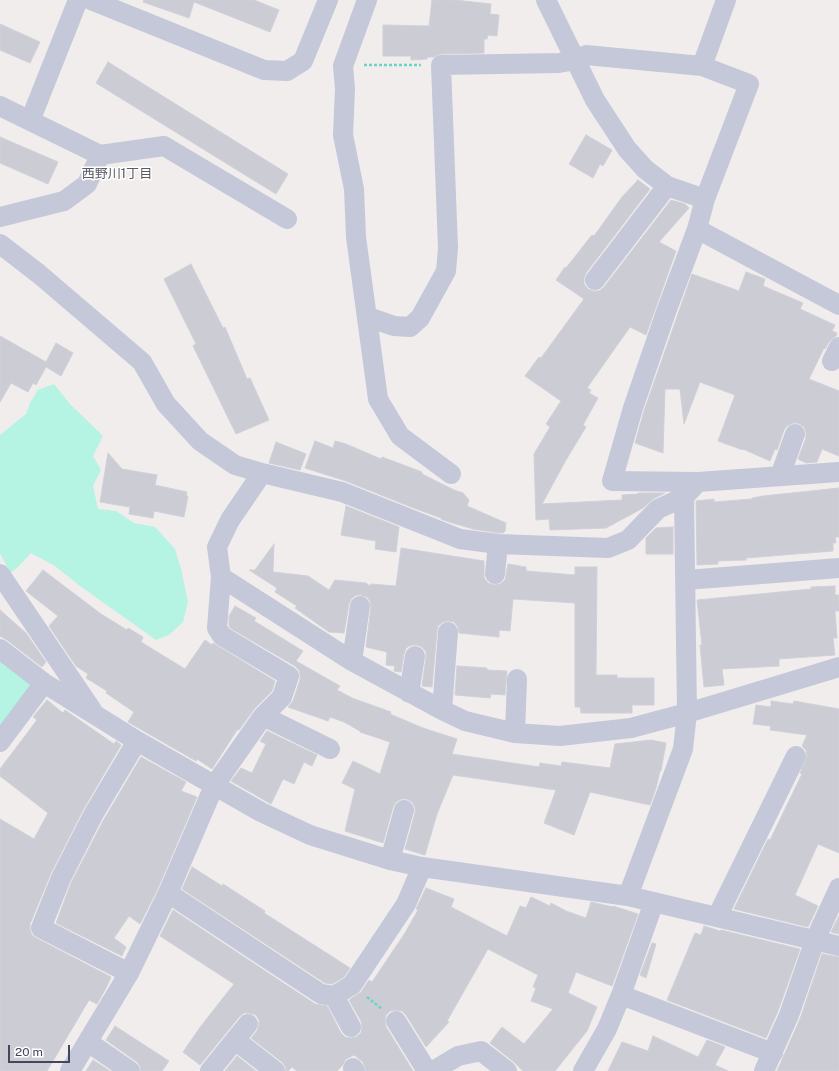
<!DOCTYPE html>
<html>
<head>
<meta charset="utf-8">
<style>
  body { margin:0 }
  #map { position:relative; width:839px; height:1071px; overflow:hidden; background:#f0edec; font-family:"Public Sans",sans-serif }
  canvas { display:block }
  .scale { position:absolute; left:8px; top:1045px; width:62px; height:18px; box-sizing:border-box; border:2px solid #43475c; border-top:0; padding-left:5px; font-size:12px; line-height:14px; white-space:nowrap; color:#43475c; -webkit-text-stroke:3px #fff; paint-order:stroke }
</style>
</head>
<body>
<div id="map">
<canvas width="839" height="1071"></canvas>
<div class="scale">20 m</div>
</div>
<script>
const ctx = document.querySelector('canvas').getContext('2d');
ctx.lineJoin = 'round';
function fill(path, color) {
  ctx.fillStyle = color;
  ctx.fill(path, 'evenodd');
}
function shape(rows) {
  const path = new Path2D();
  for (const r of rows) {
    path.moveTo(r[0], r[1]);
    for (let i = 2; i < r.length; i += 2) path.lineTo(r[i], r[i + 1]);
  }
  return path;
}
function strokePath(path, color, width, dash) {
  ctx.strokeStyle = color;
  ctx.lineWidth = width;
  ctx.lineCap = dash ? 'butt' : 'round';
  ctx.setLineDash(dash || []);
  ctx.stroke(path);
}
function drawText(font, color, halo, rows, align = 'center') {
  ctx.font = font + ' "Public Sans","Noto Sans JP",sans-serif';
  ctx.lineWidth = 3;
  ctx.setLineDash([]);
  ctx.textBaseline = 'middle';
  ctx.strokeStyle = halo;
  ctx.fillStyle = color;
  for (const [text, x, y, turn = 0] of rows) {
    ctx.save();
    ctx.translate(x, y);
    ctx.rotate((+turn || 0) * Math.PI / 180);
    ctx.textAlign = isNaN(turn) ? turn : align;
    if (halo) ctx.strokeText(text, 0, 0);
    ctx.fillText(text, 0, 0);
    ctx.restore();
  }
}
fill(shape([
  [54,384,70,404,103,436,93,456,101,470,93,486,98,509,116,511,134,523,155,527,175,549,181,569,188,602,183,622,169,635,156,640,80,586,55,566,31,553,19,566,10,573,0,553,0,435,26,414,30,403,38,390],
  [0,657,36,687,0,733]
]), '#b5f3e3');
const building = shape([
  [144,0,254,0,279,10,270,32,194,2,189,18,143,2,144,0],
  [432,0,455,0,491,4,490,14,499,15,497,36,488,35,487,39,484,39,484,53,441,54,433,57,427,57,427,59,411,60,411,56,383,56,383,25,429,26,432,0],
  [0,24,40,42,30,63,0,50,0,24],
  [108,62,288,174,276,194,96,83,108,62],
  [586,135,612,150,603,166,600,164,593,178,569,164,586,135],
  [0,137,58,162,48,184,0,163,0,137],
  [638,180,650,189,586,273,584,278,584,284,588,289,593,291,599,291,604,287,671,200,685,204,689,208,659,242,676,251,646,335,630,327,587,388,591,390,589,393,598,398,583,425,586,427,566,460,542,504,622,500,622,495,638,494,638,493,665,493,653,499,643,508,606,528,550,530,549,519,536,520,534,454,550,427,546,424,561,401,525,376,539,357,541,358,584,299,556,280,565,267,566,268,592,235,594,236,622,197,638,180],
  [191,264,223,328,225,327,247,379,250,378,269,420,236,434,193,346,196,344,164,279,191,264],
  [746,272,765,279,763,286,803,303,800,309,835,325,832,331,837,333,836,336,829,342,825,349,824,348,809,379,839,391,839,456,822,449,817,462,806,463,798,459,806,438,806,432,804,427,798,423,793,423,787,426,784,430,777,450,775,449,770,461,743,449,743,450,718,441,735,395,700,382,684,424,680,389,665,389,663,453,635,443,644,411,692,274,739,291,746,272],
  [0,336,46,362,56,343,73,353,61,376,46,367,36,385,33,383,28,392,11,383,0,402,0,336],
  [315,441,333,448,335,441,346,444,381,459,382,457,422,472,422,474,454,490,463,493,469,500,467,506,506,523,505,531,503,533,499,533,473,529,449,522,441,519,441,518,411,507,346,481,305,468,315,441],
  [276,442,306,454,300,470,269,463,276,442],
  [108,453,122,469,157,475,155,485,187,492,186,496,188,496,184,517,154,511,153,518,129,514,130,507,100,502,108,453],
  [839,488,839,537,835,537,836,543,833,543,833,551,746,558,746,560,718,561,718,564,697,565,696,501,714,499,714,502,752,499,752,498,763,496,839,488],
  [346,506,399,527,396,552,375,549,376,541,341,535,346,506],
  [673,527,673,554,646,554,646,538,656,528,673,527],
  [274,544,273,572,308,576,329,590,335,580,366,583,370,586,371,584,396,586,401,548,484,561,484,578,488,583,494,585,500,584,505,580,508,564,526,567,526,571,575,575,575,567,597,567,596,675,617,675,617,678,654,678,654,705,632,705,632,713,581,713,580,707,575,707,575,603,513,599,510,631,499,630,499,637,459,633,458,627,454,622,448,621,443,622,438,626,437,631,432,687,422,686,426,657,426,652,422,647,417,645,411,645,406,648,404,654,401,672,394,671,395,666,386,665,387,652,366,647,371,607,370,601,367,597,361,595,356,595,351,599,349,604,344,633,329,632,295,608,297,606,275,592,277,588,249,570,255,570,274,544],
  [43,570,101,614,127,630,128,628,143,637,141,642,185,669,205,640,212,645,213,643,275,681,272,691,254,709,239,730,237,730,212,769,197,759,196,761,128,722,134,712,106,693,107,691,86,678,88,674,76,666,49,626,58,616,26,591,43,570],
  [835,586,835,595,839,595,839,611,835,611,837,638,833,638,835,655,779,659,779,666,722,669,724,685,704,687,700,645,702,645,697,600,811,589,811,587,835,586],
  [235,606,256,618,254,621,303,651,296,661,340,686,337,690,352,698,391,712,390,714,423,728,457,739,452,754,539,767,540,763,561,766,562,762,610,768,615,744,651,740,666,743,661,771,660,771,656,788,650,805,590,792,574,835,544,823,556,790,453,775,437,814,425,855,405,849,415,813,415,807,412,802,407,799,401,799,396,802,393,807,383,843,345,831,355,789,342,783,353,761,380,774,390,742,360,732,360,731,344,722,330,717,328,721,288,707,293,701,300,680,300,675,299,670,295,666,230,628,229,625,229,616,235,606],
  [0,610,26,633,46,662,42,667,7,640,0,636,0,610],
  [457,666,487,668,487,670,507,671,505,695,491,694,490,698,455,695,457,666],
  [47,700,63,713,65,710,114,744,116,741,121,745,83,810,51,873,30,924,30,930,32,935,36,938,111,977,106,988,97,1004,89,1000,47,1071,0,1071,0,819,34,839,48,813,0,776,0,769,37,720,33,717,47,700],
  [771,701,793,704,794,701,839,709,839,853,818,844,795,895,818,906,808,927,734,909,768,839,770,840,802,774,800,773,807,756,806,750,802,746,807,735,770,730,771,726,753,724,756,705,771,707,771,701],
  [267,731,317,755,312,766,304,762,294,784,283,779,271,804,231,781,241,768,252,773,266,744,260,741,267,731],
  [141,757,186,782,181,791,197,797,158,888,140,924,129,916,114,938,126,947,122,956,56,923,71,883,103,821,141,757],
  [192,867,222,886,223,884,265,911,264,913,350,968,344,977,332,984,325,983,182,889,192,867],
  [426,888,454,899,451,907,507,936,520,906,526,908,531,897,550,906,551,903,566,911,586,918,591,902,613,907,613,906,638,914,612,986,576,972,568,993,597,1007,587,1031,555,1071,523,1071,514,1062,490,1043,502,1027,524,1044,553,1009,531,1001,536,988,533,987,538,975,488,949,447,1021,449,1022,426,1047,406,1015,402,1011,395,1010,390,1011,386,1015,385,1021,386,1027,413,1071,366,1071,363,1062,354,1055,346,1059,342,1066,337,1071,297,1071,292,1067,288,1071,286,1071,285,1066,282,1062,251,1038,257,1031,259,1025,259,1020,256,1015,249,1013,244,1013,239,1017,200,1065,183,1052,201,1026,234,984,160,936,173,910,315,1004,327,1006,341,1033,345,1037,351,1038,356,1037,361,1033,362,1027,361,1021,349,1000,361,992,369,980,372,982,405,933,418,910,416,909,426,888],
  [839,916,839,934,831,932,839,916],
  [704,926,720,931,721,930,800,949,778,1011,766,1038,667,1000,695,933,701,935,704,926],
  [652,943,656,944,646,978,640,975,652,943],
  [822,954,839,957,839,1071,777,1071,800,1019,822,954],
  [115,1026,169,1061,162,1071,141,1071,140,1066,137,1062,106,1040,115,1026],
  [653,1036,698,1057,707,1040,725,1047,715,1065,728,1071,608,1071,622,1042,648,1051,653,1036],
  [237,1056,256,1071,225,1071,237,1056],
  [93,1060,110,1071,86,1071,93,1060]
]);
fill(building, '#ccccd5');
strokePath(building, '#d0d0d9', 1);
strokePath(shape([
  [364,65,421,65],
  [367,997,382,1009]
]), '#6ad4c5', 2.5, [3, 2]);
strokePath(shape([
  [91,0,264,70,287,71,303,61,328,0],
  [367,0,343,66,345,89,343,135,354,189,356,237,378,399,400,436,451,474],
  [546,0,595,100,627,149,645,169,667,186,705,199],
  [702,66,726,0],
  [0,106,100,155,87,184,64,201,0,217],
  [30,121,78,0],
  [100,155,164,146,287,219],
  [697,229,839,305],
  [0,244,39,274,142,362,166,404,200,441,235,465,262,473,230,520,217,547,221,577,217,628,222,636,289,676,282,697,263,716,214,786,168,893,129,973,70,1071],
  [595,280,667,186],
  [368,317,394,326,410,327,420,318,446,271,448,248,441,65,559,63,575,60,586,55,702,66,749,84,705,199,697,229,666,312,633,408,612,481,698,482,839,472],
  [832,361,839,347],
  [262,473,342,492,460,539,498,544,608,548,628,540,658,509,684,497,698,482],
  [780,476,795,434],
  [0,574,92,710],
  [495,574,498,544],
  [221,577,352,661,442,710,465,721,515,733,560,736,631,728,687,713,839,667],
  [686,580,839,568],
  [0,649,44,683,137,741,261,812,310,835,390,860,422,867,628,896,839,946],
  [352,661,360,606],
  [409,693,415,656],
  [442,710,448,632],
  [263,716,330,749],
  [515,733,517,679],
  [0,742,44,683],
  [390,860,404,810],
  [168,893,321,994,334,996,352,985,406,904,422,867],
  [628,896,683,749,687,713,684,497],
  [717,917,796,756],
  [129,973,41,928,61,878,93,815,137,741],
  [621,995,773,1053],
  [334,996,351,1027],
  [396,1021,427,1071],
  [235,1040,248,1024],
  [88,1042,130,1071],
  [353,1068,355,1071],
  [210,1071,235,1040,275,1071],
  [433,1071,458,1056,481,1051,507,1071],
  [583,1071,607,1029,621,995,654,902],
  [764,1071,789,1015,815,940,839,888]
]), '#c4c8d9', 20);
drawText('13px', '#595a62', '#fff', [
  ["西野川1丁目",117,174]
]);
</script>
</body>
</html>
